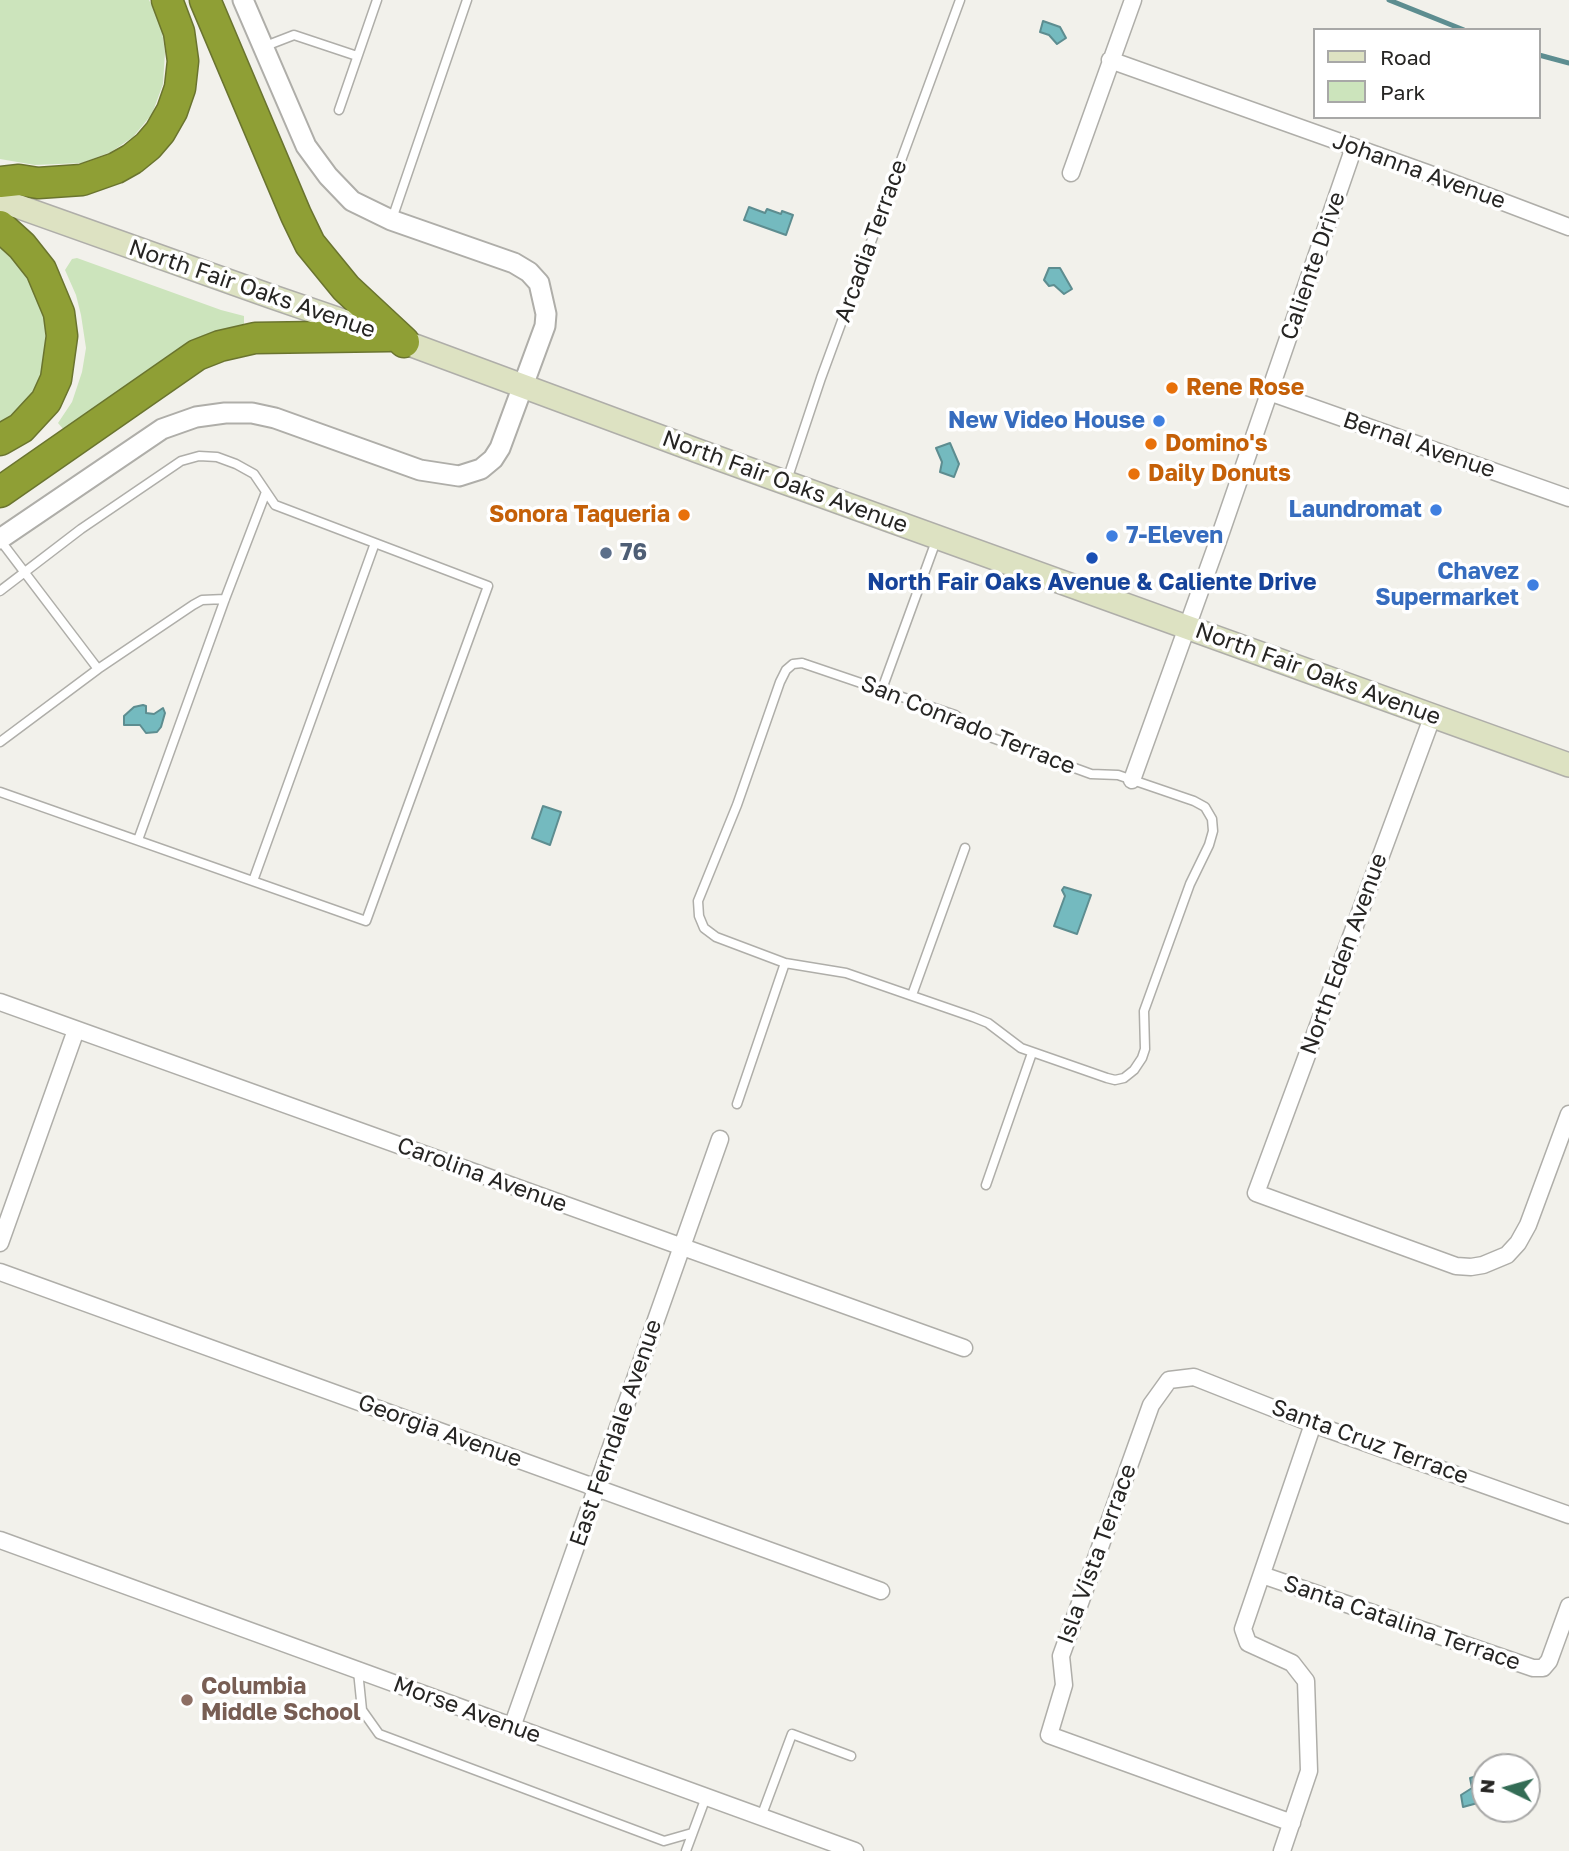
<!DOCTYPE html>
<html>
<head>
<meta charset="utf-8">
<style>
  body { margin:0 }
  #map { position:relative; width:1569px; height:1851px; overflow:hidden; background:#f2f1eb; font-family:"Golos Text",sans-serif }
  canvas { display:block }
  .legend { position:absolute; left:1313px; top:28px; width:228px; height:91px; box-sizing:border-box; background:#fff; border:2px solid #a8a8a7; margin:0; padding:9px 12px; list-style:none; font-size:21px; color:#262523 }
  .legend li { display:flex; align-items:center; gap:14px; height:35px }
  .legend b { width:35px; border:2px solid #a8a8a7 }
  .north { position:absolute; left:1471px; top:1753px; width:70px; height:70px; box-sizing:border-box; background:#fff; border:2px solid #a8a8a7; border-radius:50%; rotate:275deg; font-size:19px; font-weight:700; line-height:28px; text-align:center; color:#262523 }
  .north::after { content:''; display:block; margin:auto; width:24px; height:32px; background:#336c55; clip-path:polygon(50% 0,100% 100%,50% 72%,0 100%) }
</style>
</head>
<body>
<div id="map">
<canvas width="1569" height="1851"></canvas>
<ul class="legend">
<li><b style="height:9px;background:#dde2c2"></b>Road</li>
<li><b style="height:19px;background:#cce4bc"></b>Park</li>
</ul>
<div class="north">N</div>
</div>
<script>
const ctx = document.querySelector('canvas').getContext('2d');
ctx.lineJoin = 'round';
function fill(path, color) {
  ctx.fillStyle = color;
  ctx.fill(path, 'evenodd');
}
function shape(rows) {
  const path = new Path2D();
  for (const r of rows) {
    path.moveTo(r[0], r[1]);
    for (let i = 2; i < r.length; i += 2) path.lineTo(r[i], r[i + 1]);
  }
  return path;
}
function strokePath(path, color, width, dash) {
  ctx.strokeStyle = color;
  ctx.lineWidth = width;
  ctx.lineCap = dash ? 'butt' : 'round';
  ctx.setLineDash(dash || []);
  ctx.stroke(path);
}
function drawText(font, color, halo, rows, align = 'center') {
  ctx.font = font + ' "Golos Text",sans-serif';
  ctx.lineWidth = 7;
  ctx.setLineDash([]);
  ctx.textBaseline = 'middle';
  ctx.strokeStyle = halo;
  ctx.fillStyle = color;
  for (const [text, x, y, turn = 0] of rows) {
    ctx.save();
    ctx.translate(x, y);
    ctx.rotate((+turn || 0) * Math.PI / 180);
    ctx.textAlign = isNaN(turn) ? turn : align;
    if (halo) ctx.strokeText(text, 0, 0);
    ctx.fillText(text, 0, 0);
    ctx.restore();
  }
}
fill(shape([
  [0,0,149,0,161,24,165,52,163,84,152,114,133,137,111,152,82,163,35,165,0,159],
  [0,241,39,290,52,329,38,402,0,430],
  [77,258,221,310,244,316,244,333,69,436,58,423,72,402,82,372,86,348,81,315,76,295,65,270,72,259]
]), '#cce4bc');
const water = shape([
  [1043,21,1060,27,1066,38,1057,44,1049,35,1040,32,1043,21],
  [749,207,765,213,767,209,781,214,782,211,793,215,786,235,744,220,749,207],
  [1049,268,1060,268,1072,289,1064,294,1054,285,1049,286,1044,280,1049,268],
  [950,443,959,464,954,477,940,472,942,462,936,448,950,443],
  [143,705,146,706,146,713,154,714,163,708,165,713,161,727,157,732,146,733,140,725,124,725,124,716,134,707,143,705],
  [543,806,561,812,550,845,532,838,543,806],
  [1064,887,1091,895,1077,934,1054,926,1065,896,1062,890,1064,887],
  [1485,1774,1485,1801,1463,1807,1461,1795,1472,1788,1470,1778,1485,1774]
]);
fill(water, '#74babf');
strokePath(water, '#5d8d90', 2);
strokePath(shape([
  [1389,0,1464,30],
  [1539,55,1569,63]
]), '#5d8d90', 5);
const service = shape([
  [263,47,294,35,357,56],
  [339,110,377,0],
  [392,219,467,0],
  [787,480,821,378,960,0],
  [0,540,98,669],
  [0,591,81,529,181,461,199,456,217,457,236,464,254,474,275,505,488,586,366,921,0,792],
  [802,663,955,715,979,733,1091,774,1118,775,1194,801,1205,807,1212,819,1213,831,1209,845,1190,884,1144,1011,1145,1049,1142,1058,1134,1070,1124,1078,1115,1080,1107,1078,1021,1048,988,1023,973,1017,846,973,785,963,716,937,704,928,699,916,698,901,737,805,780,682,786,670,793,664,802,663],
  [882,689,936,541],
  [0,742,98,669,193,605,202,600,225,599],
  [138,840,225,599,266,492],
  [253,881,375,543],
  [912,995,965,848],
  [737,1104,785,963],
  [986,1185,1032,1053],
  [358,1671,362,1710,379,1734,664,1841,692,1833],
  [761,1817,792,1734,851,1756],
  [686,1851,706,1797]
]);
const minor = shape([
  [1110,60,1427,173,1569,227],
  [1071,173,1133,0],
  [1269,392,1569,498],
  [1433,715,1256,1193,1456,1266,1471,1267,1483,1265,1507,1255,1518,1243,1528,1225,1569,1114],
  [1132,780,1217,544,1354,147],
  [0,1002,964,1348],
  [0,1243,76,1030],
  [0,1272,881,1591],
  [0,1540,855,1851],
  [1262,1575,1533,1668,1543,1668,1549,1661,1569,1606],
  [512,1727,720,1139],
  [1292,1823,1049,1735,1064,1685,1061,1656,1151,1405,1169,1380,1194,1377,1313,1424,1569,1515],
  [1282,1851,1309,1771,1306,1681,1292,1663,1248,1643,1243,1629,1313,1424]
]);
const tertiary = shape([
  [0,539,162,429,196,417,225,413,252,413,275,418,420,470,459,476,481,469,493,459,500,448,545,326,546,314,539,283,529,272,514,263,391,220,352,201,328,176,306,146,243,0]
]);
const secondary = shape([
  [0,200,270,296,404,342,698,451,1569,765]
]);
const motorway = shape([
  [205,0,296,215,310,244,346,288,404,342],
  [0,182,19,180,38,183,82,180,116,168,132,159,148,146,160,132,172,111,180,88,183,61,179,32,167,0],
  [0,226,22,246,41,270,59,313,62,336,56,379,46,401,21,428,0,440],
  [0,492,197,355,220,346,255,338,388,336]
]);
strokePath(service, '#afaea9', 11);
strokePath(minor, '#afaea9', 19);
strokePath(tertiary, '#afaea9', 23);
strokePath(secondary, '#afaea9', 26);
strokePath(motorway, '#6a742f', 33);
strokePath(service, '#fff', 8);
strokePath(minor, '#fff', 16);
strokePath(tertiary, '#fff', 19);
strokePath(secondary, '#dde2c2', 23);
strokePath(motorway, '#8f9f35', 30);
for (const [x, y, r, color] of [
  [1172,388,7,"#e8710a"],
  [1159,421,7,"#3f7fe0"],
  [1151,444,7,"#e8710a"],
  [1134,474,7,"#e8710a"],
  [1436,510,7,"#3f7fe0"],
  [684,515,7,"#e8710a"],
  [1112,536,7,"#3f7fe0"],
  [606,553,7,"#5c6f8a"],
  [1092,558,7,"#1a4fb4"],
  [1533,585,7,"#3f7fe0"],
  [187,1700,7,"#8d6e63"]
]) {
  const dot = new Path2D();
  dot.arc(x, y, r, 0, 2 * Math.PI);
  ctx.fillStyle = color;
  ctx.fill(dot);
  strokePath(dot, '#fff', 2.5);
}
drawText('23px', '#262523', '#fff', [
  ["Johanna Avenue",1419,171,20],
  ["Arcadia Terrace",871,241,-70],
  ["Caliente Drive",1313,266,-71],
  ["North Fair Oaks Avenue",252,289,19],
  ["Bernal Avenue",1419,445,19],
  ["North Fair Oaks Avenue",785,482,20],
  ["North Fair Oaks Avenue",1318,674,20],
  ["San Conrado Terrace",968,725,22],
  ["North Eden Avenue",1344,954,-70],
  ["Carolina Avenue",482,1175,20],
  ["Georgia Avenue",440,1431,20],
  ["East Ferndale Avenue",616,1433,-71],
  ["Santa Cruz Terrace",1370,1442,20],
  ["Isla Vista Terrace",1097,1554,-70],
  ["Santa Catalina Terrace",1402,1623,19],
  ["Morse Avenue",467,1710,20]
]);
drawText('bold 23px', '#c56008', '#fff', [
  ["Rene Rose",1186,388],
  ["Domino's",1165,444],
  ["Daily Donuts",1148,474],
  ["Sonora Taqueria",670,515,"right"]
], 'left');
drawText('bold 23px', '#366cbe', '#fff', [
  ["New Video House",1145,421],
  ["Laundromat",1422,510],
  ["7-Eleven",1126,536,"left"],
  ["Chavez",1519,572],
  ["Supermarket",1519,598]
], 'right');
drawText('bold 23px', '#4e5e75', '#fff', [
  ["76",620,553]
], 'left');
drawText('bold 23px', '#164399', '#fff', [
  ["North Fair Oaks Avenue & Caliente Drive",1092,583]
]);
drawText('bold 23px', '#785e54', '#fff', [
  ["Columbia",201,1687],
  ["Middle School",201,1713]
], 'left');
</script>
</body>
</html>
